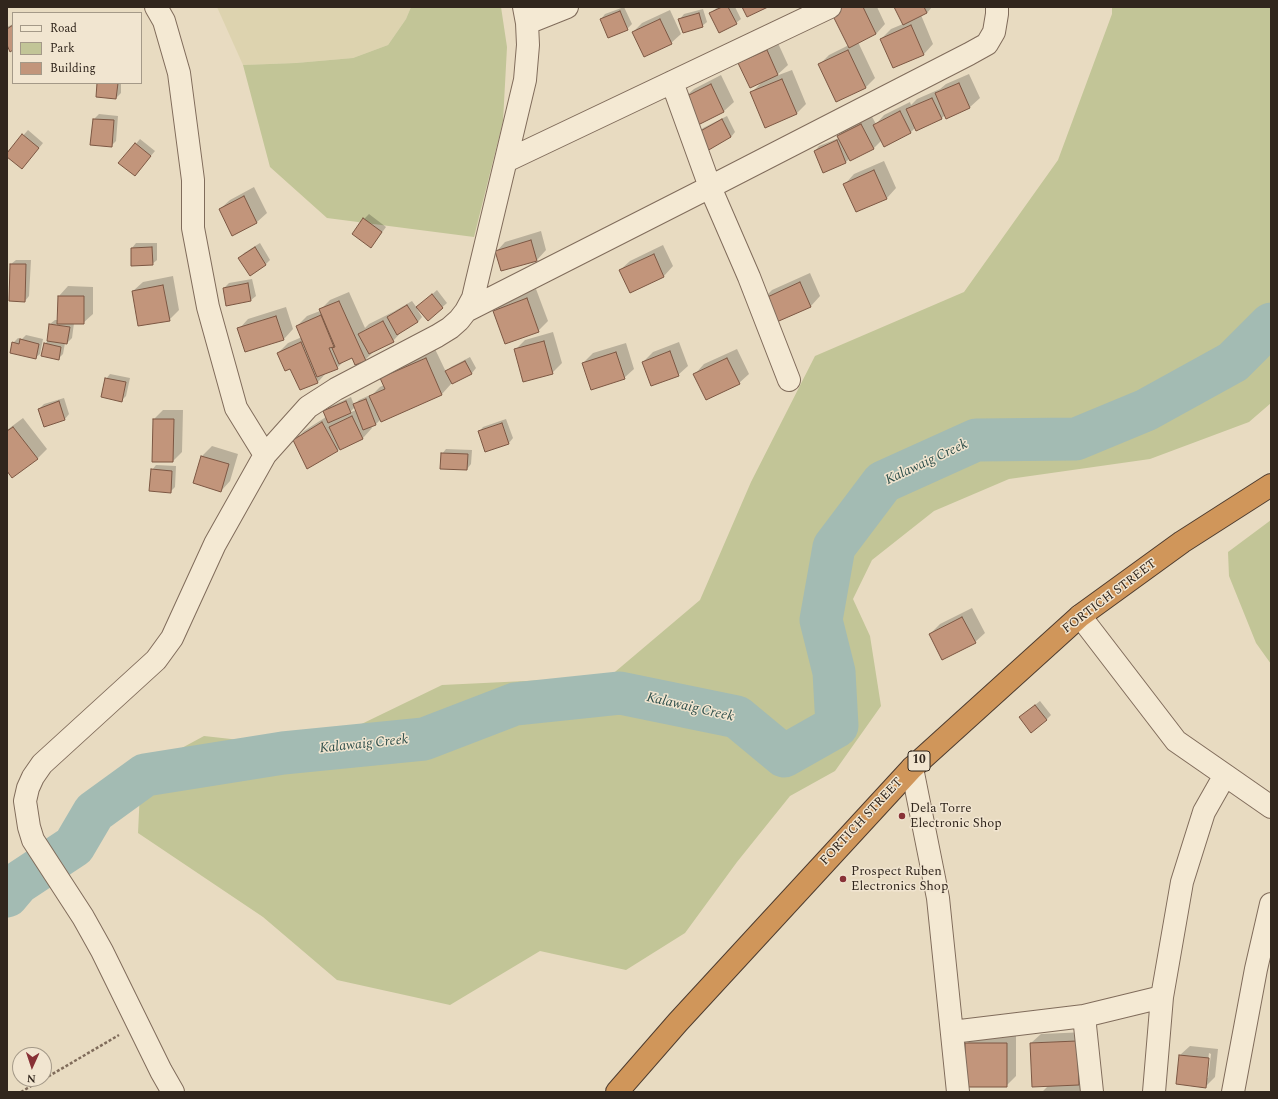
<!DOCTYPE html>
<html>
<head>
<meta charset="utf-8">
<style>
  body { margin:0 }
  #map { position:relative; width:1278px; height:1099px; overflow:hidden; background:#e8dbc1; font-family:Spectral,serif }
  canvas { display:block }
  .frame { position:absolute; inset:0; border:8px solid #31261d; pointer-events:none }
  .legend { position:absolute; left:12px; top:12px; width:130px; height:72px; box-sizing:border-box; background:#f1e5d0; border:1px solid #a49988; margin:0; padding:5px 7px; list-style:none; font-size:12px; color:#31261d }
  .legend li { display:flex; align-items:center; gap:8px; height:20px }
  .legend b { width:20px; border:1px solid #a49988 }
  .north { position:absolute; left:12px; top:1047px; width:40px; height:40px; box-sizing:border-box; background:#f1e5d0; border:1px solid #a49988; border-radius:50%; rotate:183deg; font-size:11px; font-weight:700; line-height:16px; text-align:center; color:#31261d }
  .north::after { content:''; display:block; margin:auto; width:14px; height:18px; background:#883136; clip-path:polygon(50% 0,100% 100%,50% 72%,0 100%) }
</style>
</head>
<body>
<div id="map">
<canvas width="1278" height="1099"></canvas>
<div class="frame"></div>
<ul class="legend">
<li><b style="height:5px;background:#f4e9d3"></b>Road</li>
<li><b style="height:11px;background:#c2c597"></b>Park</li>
<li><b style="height:11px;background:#c2957b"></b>Building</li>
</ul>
<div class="north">N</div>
</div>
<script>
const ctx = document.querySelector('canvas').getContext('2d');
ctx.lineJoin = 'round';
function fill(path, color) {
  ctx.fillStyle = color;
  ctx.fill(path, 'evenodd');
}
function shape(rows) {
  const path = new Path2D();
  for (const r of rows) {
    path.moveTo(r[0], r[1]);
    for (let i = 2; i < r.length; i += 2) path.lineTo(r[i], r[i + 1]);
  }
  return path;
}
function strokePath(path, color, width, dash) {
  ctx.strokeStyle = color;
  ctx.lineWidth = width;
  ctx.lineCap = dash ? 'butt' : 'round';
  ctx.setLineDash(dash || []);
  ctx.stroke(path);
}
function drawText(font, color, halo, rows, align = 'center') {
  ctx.font = font + ' Spectral,serif';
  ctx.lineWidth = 3;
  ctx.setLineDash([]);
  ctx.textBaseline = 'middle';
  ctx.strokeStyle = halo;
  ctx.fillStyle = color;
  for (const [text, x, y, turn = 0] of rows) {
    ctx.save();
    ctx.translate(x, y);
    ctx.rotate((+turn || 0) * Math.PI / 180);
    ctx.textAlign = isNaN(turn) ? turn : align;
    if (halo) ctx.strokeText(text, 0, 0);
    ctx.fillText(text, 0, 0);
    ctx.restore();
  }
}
fill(shape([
  [217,7,411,7,406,19,388,45,353,58,296,63,243,65]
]), '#ddd3af');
fill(shape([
  [411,7,501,7,507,47,503,121,474,237,327,218,270,167,243,65,296,63,353,58,388,45,406,19],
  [1112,7,1271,7,1271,403,1249,422,1150,459,1009,479,934,511,872,560,853,599,870,636,881,706,835,771,790,796,737,862,685,933,626,970,540,951,450,1005,337,980,263,917,138,833,141,770,204,736,312,748,442,685,609,677,700,600,751,482,815,356,964,292,1058,160,1112,14],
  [1271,520,1271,664,1256,643,1229,576,1228,552]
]), '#c2c597');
fill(shape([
  [624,7,632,24,627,29,601,19,605,14],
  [718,7,735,7,741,19,736,23,710,13],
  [837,7,877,7,885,24,876,34,858,42,875,78,866,87,819,65,829,55,849,45],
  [895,7,932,7,927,13,921,15,933,44,924,54,893,67,881,39,891,29,903,24],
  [703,9,707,22,702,26,680,19,684,14],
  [670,10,681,34,671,43,633,32,642,23],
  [13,24,13,49,7,43,7,27],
  [777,41,788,65,776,76,792,70,806,104,797,113,766,127,751,93,762,82,739,63,749,54],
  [969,74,980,98,970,107,947,118,945,115,941,119,915,128,911,132,882,140,874,148,851,160,850,158,846,162,824,172,815,151,819,146,839,138,838,136,848,126,871,115,876,124,884,115,910,102,911,105,917,99,940,89,946,84],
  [721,75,734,102,724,111,697,124,684,98,694,89],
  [98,83,121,83,121,93,116,98],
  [99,114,118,116,116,141,111,146,91,144,94,119],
  [727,116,735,132,731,137,707,149,698,133,703,128],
  [28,130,43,143,26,164,7,156,7,154],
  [140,139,155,151,139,170,120,163],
  [884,161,896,188,887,198,857,211,845,184,854,174],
  [254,187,267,213,257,222,233,234,220,209,230,200],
  [369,214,386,227,375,242,364,219],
  [541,231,546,250,537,260,501,270,496,252,505,242],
  [136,243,157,243,157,260,152,264,132,248],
  [260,243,270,260,266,264,250,274,240,258,244,253],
  [663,245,673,266,664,276,630,291,620,270,630,261],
  [16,260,31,260,29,296,25,301,11,264],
  [810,273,820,296,811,306,773,323,762,300,772,290],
  [173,276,179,310,169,320,133,291,143,282],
  [252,279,256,296,251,300,227,305,224,288,229,283],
  [68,286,93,287,93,314,83,323,74,323,72,338,67,343,65,343,63,354,58,359,45,344,48,340,50,324,55,320,58,320,59,296],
  [536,289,548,321,538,331,494,311,504,301],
  [437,290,447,303,428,320,418,308,417,309,422,317,418,322,403,330,393,341,375,350,365,360,352,357,345,360,337,368,327,372,318,382,300,389,291,367,278,353,288,343,302,337,297,326,307,316,320,311,320,310,330,300,349,292,365,328,369,324,393,312,412,301,417,308],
  [286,307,293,329,284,339,246,351,239,329,248,319],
  [553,332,562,363,552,373,515,350,525,340],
  [26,335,43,339,40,354,35,358,13,343,18,338,22,339],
  [679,342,688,366,678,375,643,362,653,352],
  [626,343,634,369,624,378,583,363,593,353],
  [435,349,446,372,451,367,470,357,476,368,472,373,451,384,442,394,381,421,381,419,376,424,371,426,372,428,363,438,340,448,338,450,295,440,304,431,326,417,324,412,329,407,351,397,354,405,359,400,370,395,371,396,380,387,384,385,381,378,391,369],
  [355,407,356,410,351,412,350,412],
  [737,349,749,374,739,383,695,374,704,364],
  [110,374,130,378,126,396,122,400,106,379],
  [64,398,69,414,65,419,45,426,39,409,44,404],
  [163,410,183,410,182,452,173,461,154,419],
  [23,418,47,449,37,459,7,470,7,430],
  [506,419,513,438,509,443,479,432,483,427],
  [212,446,238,454,230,481,221,491,194,483,202,456],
  [446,449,472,450,471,464,467,469,442,454],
  [156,465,176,466,175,487,170,492,152,470],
  [972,608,985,633,975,642,930,634,940,624],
  [1040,701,1051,715,1046,720,1025,713],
  [1086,1032,1084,1092,1042,1092,1049,1085,1031,1043,1041,1034],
  [976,1034,1016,1034,1016,1076,1006,1086,966,1044],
  [1190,1046,1218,1049,1215,1077,1205,1087,1180,1055],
  [1209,1053,1211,1054,1208,1078,1206,1078]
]), '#0003');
strokePath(shape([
  [7,896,18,883,74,846,94,812,145,775,283,753,424,739,515,704,620,693,737,717,784,756,837,726,834,672,821,620,834,547,883,482,976,440,1076,439,1146,410,1233,362,1271,324]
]), '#a3bbb3', 43);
const building = shape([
  [722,7,728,7,737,24,719,33,709,13,722,7],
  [742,7,768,7,747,17,742,7],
  [841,7,863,7,876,34,849,48,831,12,841,7],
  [894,7,924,7,927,13,903,25,894,7],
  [620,11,628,30,608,38,600,19,620,11],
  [699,13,703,27,683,33,678,19,699,13],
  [660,19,672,44,644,57,632,32,660,19],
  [13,25,13,50,10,52,7,45,7,29,13,25],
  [911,25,924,55,893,68,880,39,911,25],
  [767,50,778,75,750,88,738,63,767,50],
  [848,50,866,88,836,102,818,64,848,50],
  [782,79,797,114,765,128,750,92,782,79],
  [97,83,118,83,116,99,96,97,97,83],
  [959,83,970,108,946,119,935,93,959,83],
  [711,84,724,112,696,126,683,98,711,84],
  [932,98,942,119,916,131,906,109,932,98],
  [900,111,911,133,884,147,873,125,900,111],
  [93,119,114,120,112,147,90,145,93,119],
  [722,119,731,137,707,151,697,133,722,119],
  [861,124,874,149,850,161,837,136,861,124],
  [22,134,39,148,22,169,7,157,7,153,22,134],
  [837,140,846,163,823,173,814,151,837,140],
  [135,143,151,156,135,176,118,163,135,143],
  [874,170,887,199,856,212,843,184,874,170],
  [244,196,257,223,232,236,219,209,244,196],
  [363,218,382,232,371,248,352,234,363,218],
  [531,240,537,261,501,271,495,251,531,240],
  [152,247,153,265,131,266,131,248,152,247],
  [255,247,266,265,250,276,238,258,255,247],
  [654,254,664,277,630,293,619,270,654,254],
  [10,264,26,264,25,302,9,301,10,264],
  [800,282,811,307,772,324,761,300,800,282],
  [248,283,251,301,226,306,223,288,248,283],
  [163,285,170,321,138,326,132,291,163,285],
  [432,294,443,308,428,321,416,307,432,294],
  [58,296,84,296,84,324,57,324,58,296],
  [527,298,539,332,505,344,493,311,527,298],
  [339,301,366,361,355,365,352,358,339,364,332,348,335,347,319,309,339,301],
  [407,305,418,322,397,335,387,317,407,305],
  [321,315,334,347,329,348,338,369,317,377,296,326,321,315],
  [276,316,284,340,245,352,237,328,276,316],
  [383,321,394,342,369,354,358,334,383,321],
  [49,324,70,327,67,344,47,341,49,324],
  [20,339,39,344,36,359,10,353,12,342,19,344,20,339],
  [544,341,553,374,523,382,514,349,544,341],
  [301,342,318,383,300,390,290,369,285,371,277,353,301,342],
  [44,343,61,347,59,360,41,356,44,343],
  [670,351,679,376,651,386,642,362,670,351],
  [616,352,625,379,591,390,582,363,616,352],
  [426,358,442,395,381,422,369,396,385,389,380,378,426,358],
  [727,358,740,384,706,400,693,374,727,358],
  [465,361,472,374,452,384,445,371,465,361],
  [105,378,126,382,122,402,101,397,105,378],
  [366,399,376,425,363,430,353,404,366,399],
  [59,401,65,420,44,427,38,409,59,401],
  [346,401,351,413,328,423,323,411,346,401],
  [352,416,363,439,340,450,329,427,352,416],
  [153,419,174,419,173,462,152,462,153,419],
  [322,422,338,451,307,469,293,440,322,422],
  [502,423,509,444,485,452,478,431,502,423],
  [13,427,38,459,12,478,7,471,7,431,13,427],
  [441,453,468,454,467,470,440,469,441,453],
  [201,456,229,464,221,492,193,483,201,456],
  [151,469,172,471,171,493,149,491,151,469],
  [962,617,976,643,942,660,929,634,962,617],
  [1035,705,1047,720,1031,733,1019,717,1035,705],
  [1077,1041,1079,1085,1032,1087,1030,1043,1077,1041],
  [965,1043,1007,1043,1007,1087,965,1087,965,1043],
  [1179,1055,1209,1058,1206,1088,1176,1084,1179,1055]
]);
fill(building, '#c2957b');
strokePath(building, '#7c5743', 1);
const minor = shape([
  [156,7,164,21,179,73,193,180,193,228,208,307,236,408,265,455],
  [527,23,567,7],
  [672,82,710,187,749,277,789,380],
  [506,161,830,7],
  [466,311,710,187,969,54,987,44,994,32,997,14,997,7],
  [1080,616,1176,741,1225,775,1204,812,1182,882,1162,997,1154,1092],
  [912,768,938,898,958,1092],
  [1225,775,1271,807],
  [1084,1016,1092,1092],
  [952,1032,1084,1016,1162,997],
  [173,1092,161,1071,102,951,83,917,33,840,29,827,25,801,28,788,33,777,42,764,156,660,172,638,215,544,265,455,282,436,308,407,336,389,437,336,450,328,459,320,466,311,473,298,476,285,525,80,528,45,527,23,524,7],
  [1233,1092,1256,969,1271,904]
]);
const highway = shape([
  [617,1092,678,1022,912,768,1080,616,1182,542,1271,485]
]);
strokePath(minor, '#806c5b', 24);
strokePath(highway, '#4e3c2f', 24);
strokePath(shape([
  [44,1079,119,1035],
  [21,1092,43,1079]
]), '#806c5b', 2.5, [3, 2]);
strokePath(minor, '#f4e9d3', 22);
strokePath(highway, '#d0965a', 22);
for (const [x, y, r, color] of [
  [902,816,4,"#883136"],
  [843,879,4,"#883136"]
]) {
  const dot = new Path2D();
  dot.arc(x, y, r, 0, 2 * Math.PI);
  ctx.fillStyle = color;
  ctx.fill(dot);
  strokePath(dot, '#f1e5d0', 1.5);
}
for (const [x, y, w] of [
  [919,761,22]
]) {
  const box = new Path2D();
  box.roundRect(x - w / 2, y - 10, w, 20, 3);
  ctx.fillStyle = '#f1e5d0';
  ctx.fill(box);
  strokePath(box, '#31261d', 1);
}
drawText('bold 12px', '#31261d', null, [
  ["10",919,761]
]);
drawText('13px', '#31261d', '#f1e5d0', [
  ["FORTICH STREET",1110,597,-37],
  ["FORTICH STREET",862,822,-47]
]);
drawText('13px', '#31261d', '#f1e5d0', [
  ["Dela Torre",910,809],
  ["Electronic Shop",910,824],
  ["Prospect Ruben",851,872],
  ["Electronics Shop",851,887]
], 'left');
drawText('italic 14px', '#2e4f4b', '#f1e5d0', [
  ["Kalawaig Creek",927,463,-25],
  ["Kalawaig Creek",690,708,13],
  ["Kalawaig Creek",364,745,-6]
]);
</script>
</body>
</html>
